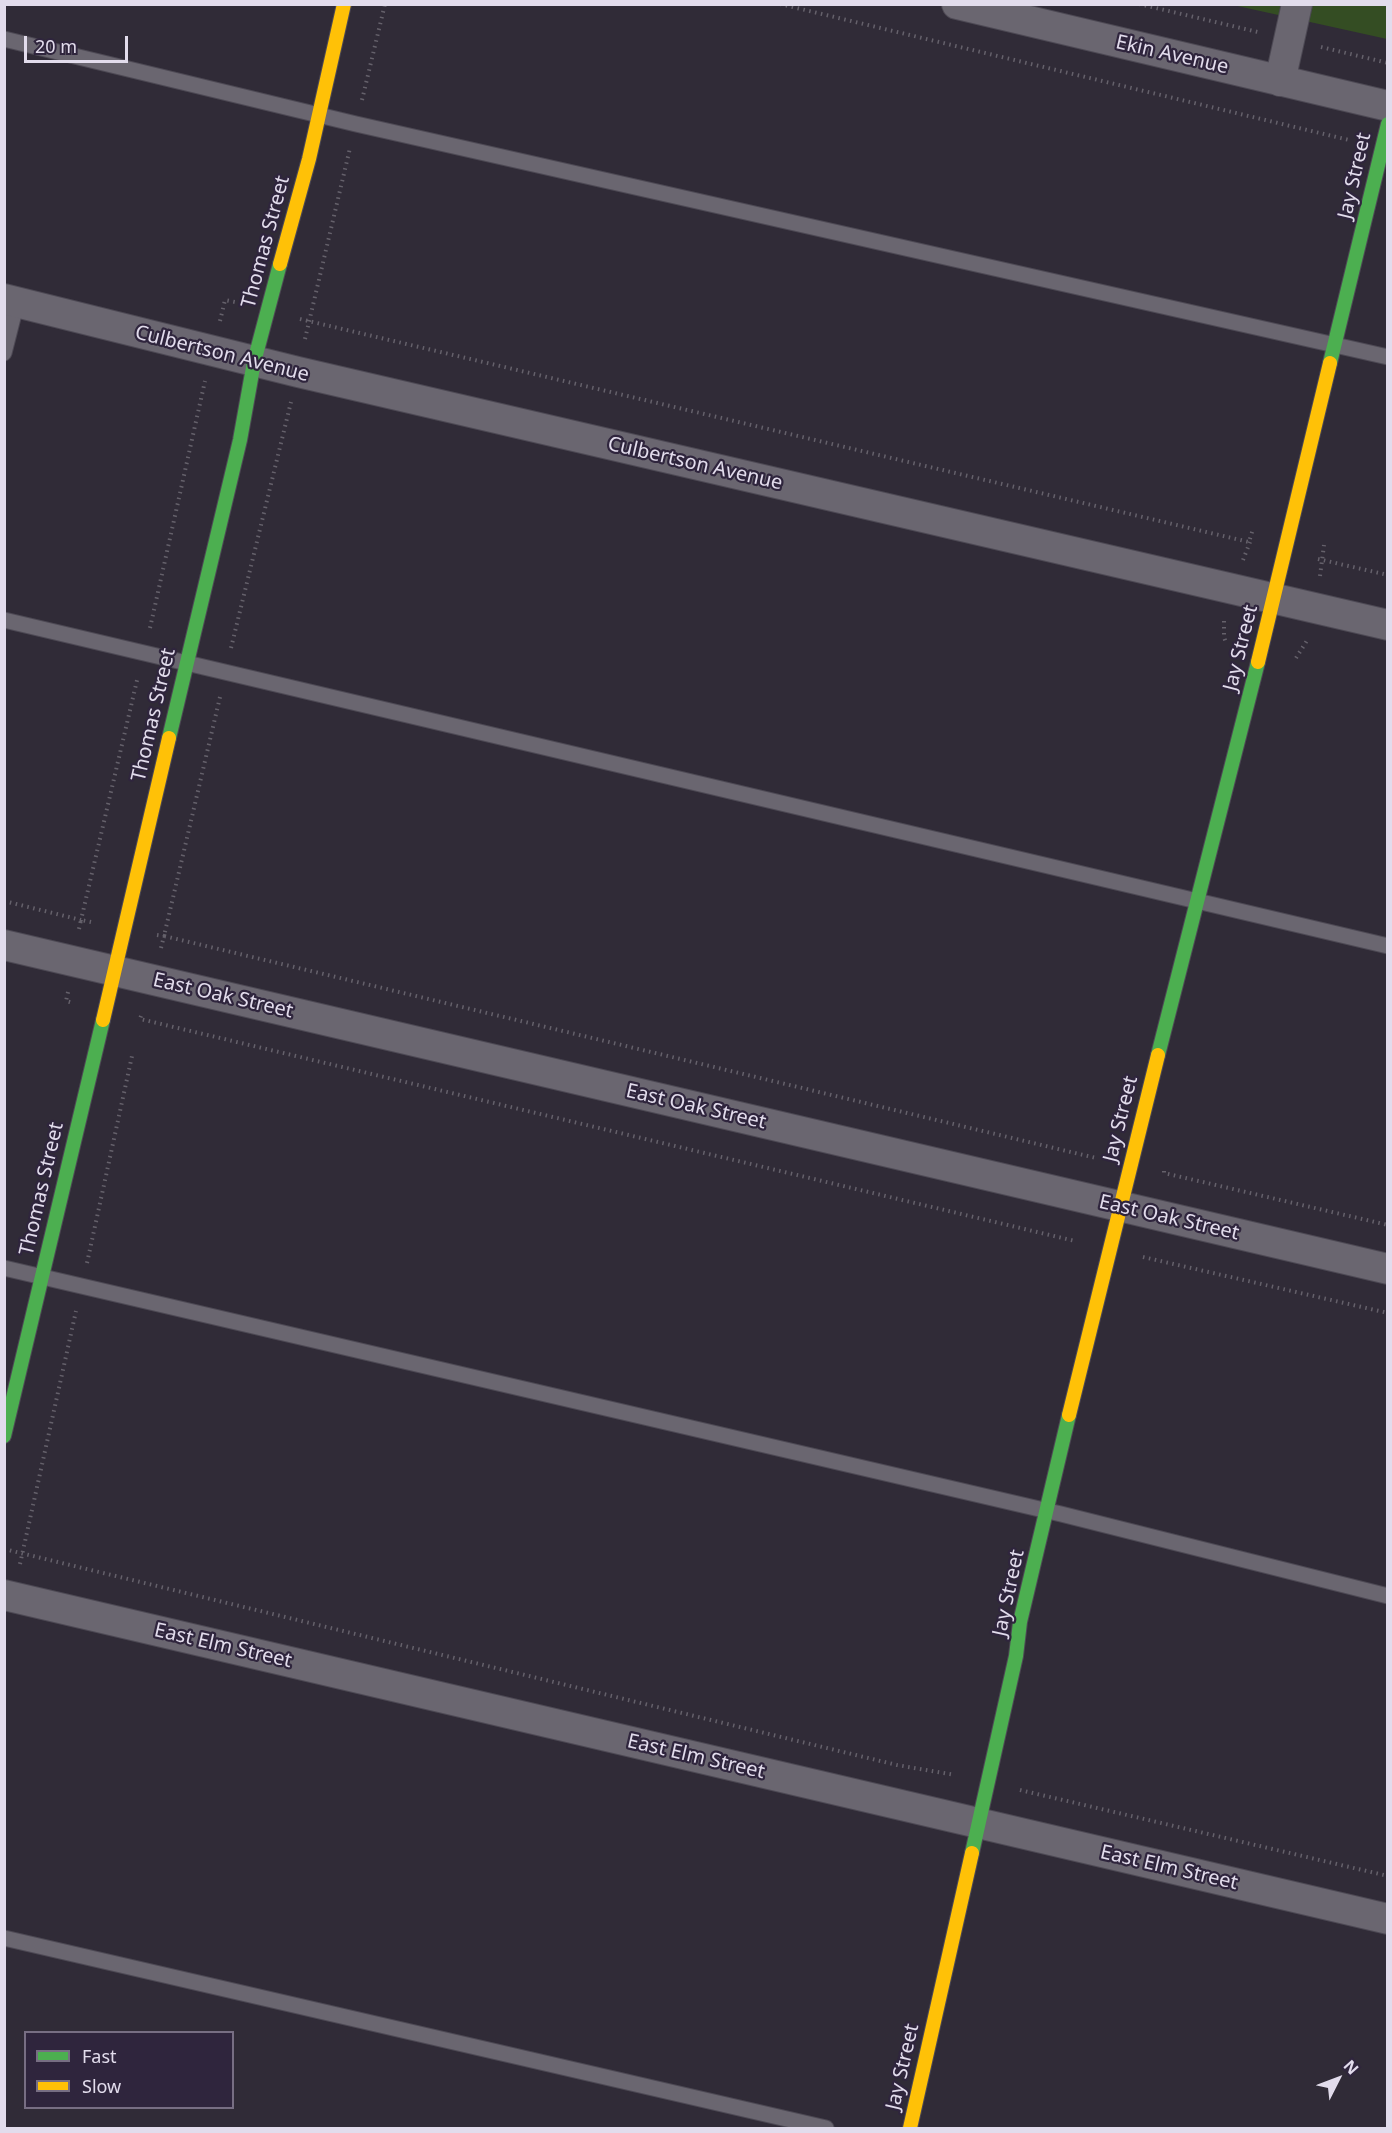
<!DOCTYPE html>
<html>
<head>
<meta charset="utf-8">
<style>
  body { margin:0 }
  #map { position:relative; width:1392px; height:2133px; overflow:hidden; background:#302b37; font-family:"Noto Sans",sans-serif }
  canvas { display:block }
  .frame { position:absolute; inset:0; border:6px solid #e2dcec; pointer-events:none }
  .legend { position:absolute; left:24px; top:2031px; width:210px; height:78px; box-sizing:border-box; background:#2f253d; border:2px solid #776e83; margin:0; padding:8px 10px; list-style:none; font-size:18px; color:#e2dcec }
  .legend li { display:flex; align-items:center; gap:12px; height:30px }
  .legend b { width:30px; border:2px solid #776e83 }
  .north { position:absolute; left:1308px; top:2049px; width:60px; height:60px; -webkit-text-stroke:4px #2f253d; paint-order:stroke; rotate:48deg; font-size:16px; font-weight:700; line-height:24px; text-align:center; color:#e2dcec }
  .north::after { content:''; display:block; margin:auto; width:21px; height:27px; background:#e2dcec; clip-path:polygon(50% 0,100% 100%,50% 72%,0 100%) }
  .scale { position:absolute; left:24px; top:36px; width:104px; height:27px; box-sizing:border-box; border:3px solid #e2dcec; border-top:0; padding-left:8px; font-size:18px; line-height:21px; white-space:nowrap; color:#e2dcec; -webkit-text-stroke:4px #2f253d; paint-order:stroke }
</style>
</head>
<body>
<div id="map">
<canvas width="1392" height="2133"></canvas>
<div class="frame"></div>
<ul class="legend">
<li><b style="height:8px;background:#4caf50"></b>Fast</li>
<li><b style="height:8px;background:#ffc107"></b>Slow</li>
</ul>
<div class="north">N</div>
<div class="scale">20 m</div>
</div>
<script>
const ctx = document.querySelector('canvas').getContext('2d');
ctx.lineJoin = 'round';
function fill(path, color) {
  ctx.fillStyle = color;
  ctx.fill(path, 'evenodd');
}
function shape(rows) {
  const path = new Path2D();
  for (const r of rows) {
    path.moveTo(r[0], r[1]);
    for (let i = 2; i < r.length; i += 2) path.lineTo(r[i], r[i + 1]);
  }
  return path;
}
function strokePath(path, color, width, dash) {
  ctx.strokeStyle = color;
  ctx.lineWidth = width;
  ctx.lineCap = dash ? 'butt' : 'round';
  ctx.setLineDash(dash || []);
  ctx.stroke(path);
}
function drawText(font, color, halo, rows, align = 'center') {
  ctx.font = font + ' "Noto Sans",sans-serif';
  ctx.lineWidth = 4.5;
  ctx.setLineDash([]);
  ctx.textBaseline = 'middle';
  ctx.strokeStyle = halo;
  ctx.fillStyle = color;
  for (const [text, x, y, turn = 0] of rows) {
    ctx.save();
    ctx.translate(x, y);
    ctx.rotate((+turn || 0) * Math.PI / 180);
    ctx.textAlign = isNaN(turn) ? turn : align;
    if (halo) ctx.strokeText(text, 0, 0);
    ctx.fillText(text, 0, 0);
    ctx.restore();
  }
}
fill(shape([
  [1233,5,1387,5,1387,39]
]), '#344d23');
const lane = shape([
  [4,39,356,124,1388,357],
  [4,353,17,302],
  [4,620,1388,946],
  [4,1268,1061,1514,1388,1596],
  [4,1938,826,2128]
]);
const street = shape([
  [957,4,1388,106],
  [1280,81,1297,4],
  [4,299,298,372,1388,625],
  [4,945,1388,1269],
  [4,1595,1388,1919]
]);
const fast = shape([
  [1330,363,1388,124],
  [169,738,240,440,254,362,280,264],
  [1158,1055,1258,662],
  [4,1436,103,1020],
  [972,1853,1016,1656,1020,1622,1069,1415]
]);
const slow = shape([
  [280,264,309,159,344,4],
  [1258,662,1330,363],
  [103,1020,169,738],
  [1069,1415,1158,1055],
  [910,2128,972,1853]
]);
strokePath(lane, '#4d4954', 17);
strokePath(street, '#4d4954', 32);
strokePath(fast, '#4d4954', 16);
strokePath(slow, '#4d4954', 16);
strokePath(shape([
  [780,4,1349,140],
  [1139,4,1258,32],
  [1321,47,1388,63],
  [362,100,385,4],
  [300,319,1249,542,1253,529],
  [220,321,225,300,235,302],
  [305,339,350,148],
  [1318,559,1388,575],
  [1243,560,1250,542],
  [1320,576,1324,545],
  [1224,621,1224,637,1226,643],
  [150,628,205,381],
  [231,648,291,402],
  [1296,658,1308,639],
  [220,697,164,936,1096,1158],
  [4,901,81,920,138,676],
  [79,929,81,920,91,922],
  [157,935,164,936,161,948],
  [68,992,66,1001,73,1003],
  [141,1016,140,1019,1075,1241],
  [1164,1171,1164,1173,1388,1225],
  [1143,1257,1388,1313],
  [87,1263,132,1056],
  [4,1549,897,1765,955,1775],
  [20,1564,76,1311],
  [1020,1790,1388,1876]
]), '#65616b', 4, [1.5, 4.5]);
strokePath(lane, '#6a6670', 15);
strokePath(street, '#6a6670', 30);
strokePath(fast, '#4caf50', 14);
strokePath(slow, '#ffc107', 14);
drawText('20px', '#e2dcec', '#2f253d', [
  ["Ekin Avenue",1172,55,13],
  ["Jay Street",1355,176,-77],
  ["Thomas Street",266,242,-75],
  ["Culbertson Avenue",222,354,14],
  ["Culbertson Avenue",695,464,13],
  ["Jay Street",1241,648,-76],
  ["Thomas Street",154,715,-77],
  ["East Oak Street",223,996,13],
  ["East Oak Street",696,1107,13],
  ["Jay Street",1121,1119,-76],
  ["Thomas Street",42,1189,-77],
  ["East Oak Street",1169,1218,13],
  ["Jay Street",1009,1593,-78],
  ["East Elm Street",223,1646,13],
  ["East Elm Street",696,1757,13],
  ["East Elm Street",1169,1868,13],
  ["Jay Street",903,2067,-77]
]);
</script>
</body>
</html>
